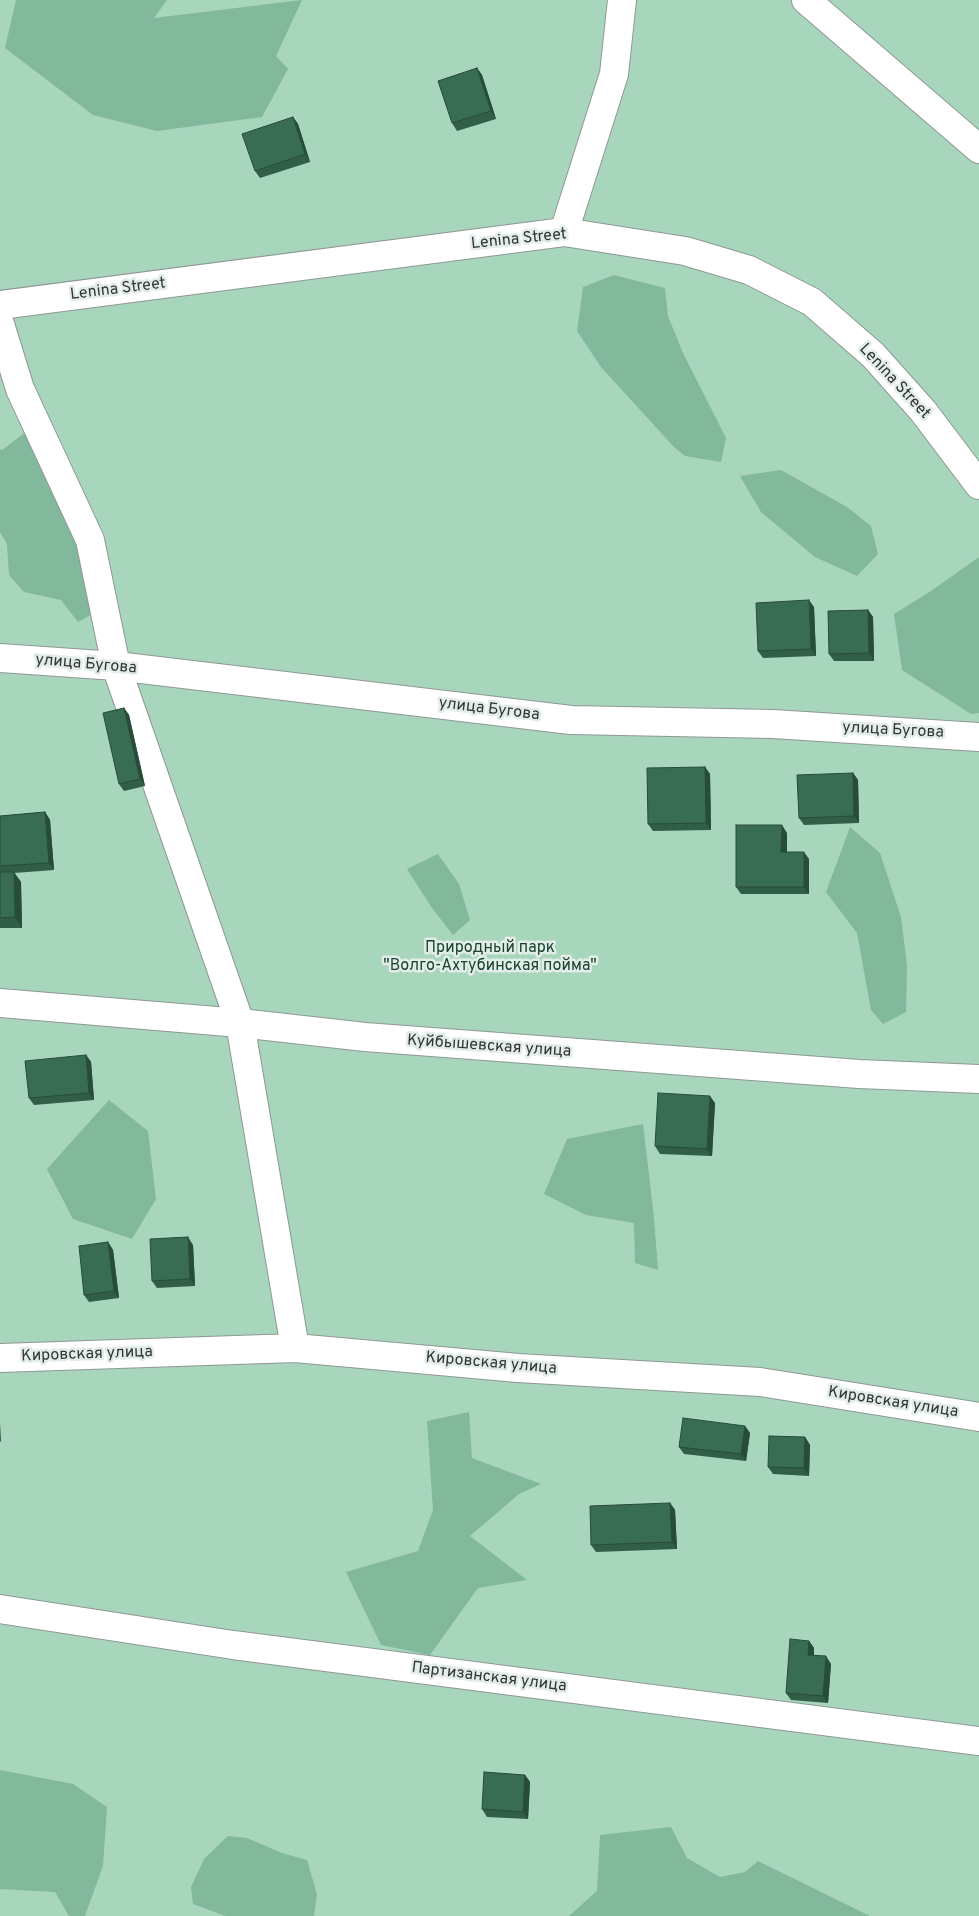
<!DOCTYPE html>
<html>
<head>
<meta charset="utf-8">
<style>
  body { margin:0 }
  canvas { display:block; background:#e3ede8 }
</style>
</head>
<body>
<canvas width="979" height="1916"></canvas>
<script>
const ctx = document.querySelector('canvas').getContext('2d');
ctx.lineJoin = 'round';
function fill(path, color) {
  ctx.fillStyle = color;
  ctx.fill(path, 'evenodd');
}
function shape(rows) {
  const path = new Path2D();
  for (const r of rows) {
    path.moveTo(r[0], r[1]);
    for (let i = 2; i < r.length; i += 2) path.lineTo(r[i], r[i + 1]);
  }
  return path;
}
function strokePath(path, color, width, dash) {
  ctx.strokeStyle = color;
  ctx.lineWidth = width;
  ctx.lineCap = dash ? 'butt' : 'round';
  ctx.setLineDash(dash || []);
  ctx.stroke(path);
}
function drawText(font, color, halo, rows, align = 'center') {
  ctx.font = font + ' Overpass,sans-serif';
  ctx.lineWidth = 5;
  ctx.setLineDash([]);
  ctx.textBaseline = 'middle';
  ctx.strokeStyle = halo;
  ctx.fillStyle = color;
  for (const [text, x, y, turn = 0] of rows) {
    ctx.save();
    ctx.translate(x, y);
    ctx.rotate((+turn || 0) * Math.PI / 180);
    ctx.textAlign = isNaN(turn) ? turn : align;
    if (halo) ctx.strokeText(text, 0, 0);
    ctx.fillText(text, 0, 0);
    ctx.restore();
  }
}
fill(shape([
  [0,0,979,0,979,1916,0,1916]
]), '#a8d6bd');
fill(shape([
  [16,0,167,0,154,18,302,0,276,56,288,69,262,117,157,131,93,115,5,48],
  [614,275,665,288,668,316,683,353,726,438,721,462,685,456,674,447,601,367,577,331,583,287],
  [27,431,56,466,99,610,78,622,61,600,24,592,9,575,7,544,0,532,0,449,2,450],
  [781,470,847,507,871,526,878,554,857,576,815,557,761,512,740,476],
  [979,557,979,713,971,714,902,670,894,614,931,591],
  [850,827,880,853,901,917,907,965,906,1012,883,1024,871,1010,857,933,826,892],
  [438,854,459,884,470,920,453,935,432,908,407,869],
  [109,1100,148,1131,156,1199,132,1239,73,1219,47,1169],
  [643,1124,654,1218,658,1270,635,1263,634,1223,586,1215,544,1194,567,1139],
  [469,1412,472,1458,541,1484,519,1494,470,1536,527,1580,478,1588,430,1655,381,1645,346,1572,418,1551,433,1510,427,1421],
  [0,1770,73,1784,107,1807,103,1866,85,1916,69,1916,55,1892,0,1889],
  [671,1827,687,1858,720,1877,745,1872,758,1861,870,1916,569,1916,597,1891,600,1835],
  [228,1836,247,1838,282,1853,307,1860,317,1894,314,1916,225,1916,193,1904,191,1887,204,1859]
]), '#82b89b');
const minor = shape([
  [806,0,979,149],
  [564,232,614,74,622,0],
  [0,305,564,232,685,251,749,270,812,302,873,355,923,411,979,485],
  [0,324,20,389,90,540,116,666,240,1023,295,1348],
  [0,658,116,666,571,720,773,724,979,737],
  [0,1003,240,1023,365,1037,859,1074,979,1079],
  [0,1358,295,1348,518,1368,760,1382,979,1417],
  [0,1609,233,1645,979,1741]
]);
strokePath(minor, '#8f9893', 30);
strokePath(minor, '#fff', 28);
fill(shape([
  [477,68,482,75,496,119,457,131,452,123],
  [293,117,298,124,310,162,260,178,255,171],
  [814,607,816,656,763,658,758,651],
  [868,610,873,617,874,661,834,661,829,654],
  [124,708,129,715,145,786,124,791,119,784],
  [705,767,710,774,711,830,653,831,648,824],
  [853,773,858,780,859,823,804,825,799,818],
  [45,812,50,820,54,870,14,873,21,882,22,928,0,928,0,816],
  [787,833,787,852,809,859,809,894,741,894,736,887],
  [86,1055,91,1062,94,1100,34,1105,29,1098],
  [715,1103,712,1156,660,1154,655,1146],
  [108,1242,113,1250,119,1298,89,1302,84,1295],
  [193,1245,195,1286,157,1288,152,1281],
  [745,1426,750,1433,746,1461,684,1454,679,1447],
  [805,1437,810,1445,809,1476,773,1474,768,1467],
  [670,1503,675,1510,677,1549,596,1552,591,1545],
  [809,1641,814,1648,814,1656,831,1664,828,1703,791,1700,786,1693],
  [525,1775,530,1782,528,1819,487,1817,482,1809]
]), '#305e47');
fill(shape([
  [477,68,482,75,496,119,491,111],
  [293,117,298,124,310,162,305,154],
  [809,600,814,607,816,656,811,649],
  [868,610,873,617,874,661,869,653],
  [124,708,129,715,145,786,140,779],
  [705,767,710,774,711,830,706,823],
  [853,773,858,780,859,823,854,816],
  [45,812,50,820,54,870,49,863],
  [782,825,787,833,787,859,781,852],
  [804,852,809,859,809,894,804,887],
  [14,872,21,882,22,928,15,917],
  [86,1055,91,1062,94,1100,89,1093],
  [710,1096,715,1103,712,1156,707,1149],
  [188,1237,193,1245,195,1286,190,1279],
  [108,1242,113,1250,119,1298,114,1291],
  [0,1423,1,1442,0,1441],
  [745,1426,750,1433,746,1461,741,1454],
  [805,1437,810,1445,809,1476,804,1468],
  [670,1503,675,1510,677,1549,672,1542],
  [809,1641,814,1648,813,1662,808,1655],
  [826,1656,831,1664,828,1703,823,1696],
  [525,1775,530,1782,528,1819,523,1812]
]), '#274c3a');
const building = shape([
  [477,68,491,111,452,123,438,81,477,68],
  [293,117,305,154,255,171,242,134,293,117],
  [809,600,811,649,758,651,756,603,809,600],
  [868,610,869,653,829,654,828,611,868,610],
  [124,708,140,779,119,784,103,713,124,708],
  [705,767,706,823,648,824,647,768,705,767],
  [853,773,854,816,799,818,797,775,853,773],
  [45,812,49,863,0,866,0,816,45,812],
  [736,825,782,825,781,852,804,852,804,887,736,887,736,825],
  [0,872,14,872,15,917,0,918,0,872],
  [86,1055,89,1093,29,1098,25,1061,86,1055],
  [658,1093,710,1096,707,1149,655,1146,658,1093],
  [188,1237,190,1279,152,1281,150,1239,188,1237],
  [108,1242,114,1291,84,1295,79,1246,108,1242],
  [683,1418,745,1426,741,1454,679,1447,683,1418],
  [769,1436,805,1437,804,1468,768,1467,769,1436],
  [670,1503,672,1542,591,1545,590,1506,670,1503],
  [790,1639,809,1641,808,1655,826,1656,823,1696,786,1693,790,1639],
  [484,1772,525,1775,523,1812,482,1809,484,1772]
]);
fill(building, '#386d53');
strokePath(building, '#274c3a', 1);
drawText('16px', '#323533', '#e3ede8', [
  ["Lenina Street",519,240,-6],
  ["Lenina Street",118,290,-7],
  ["Lenina Street",894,382,47],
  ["улица Бугова",86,665,5],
  ["улица Бугова",489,710,7],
  ["улица Бугова",893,731,3],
  ["Куйбышевская улица",489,1047,4],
  ["Кировская улица",87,1355,-2],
  ["Кировская улица",491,1364,5],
  ["Кировская улица",893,1403,9],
  ["Партизанская улица",489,1678,7]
]);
drawText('16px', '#17432f', '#e3ede8', [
  ["Природный парк",490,949],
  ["\"Волго-Ахтубинская пойма\"",490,967]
]);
</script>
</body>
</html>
